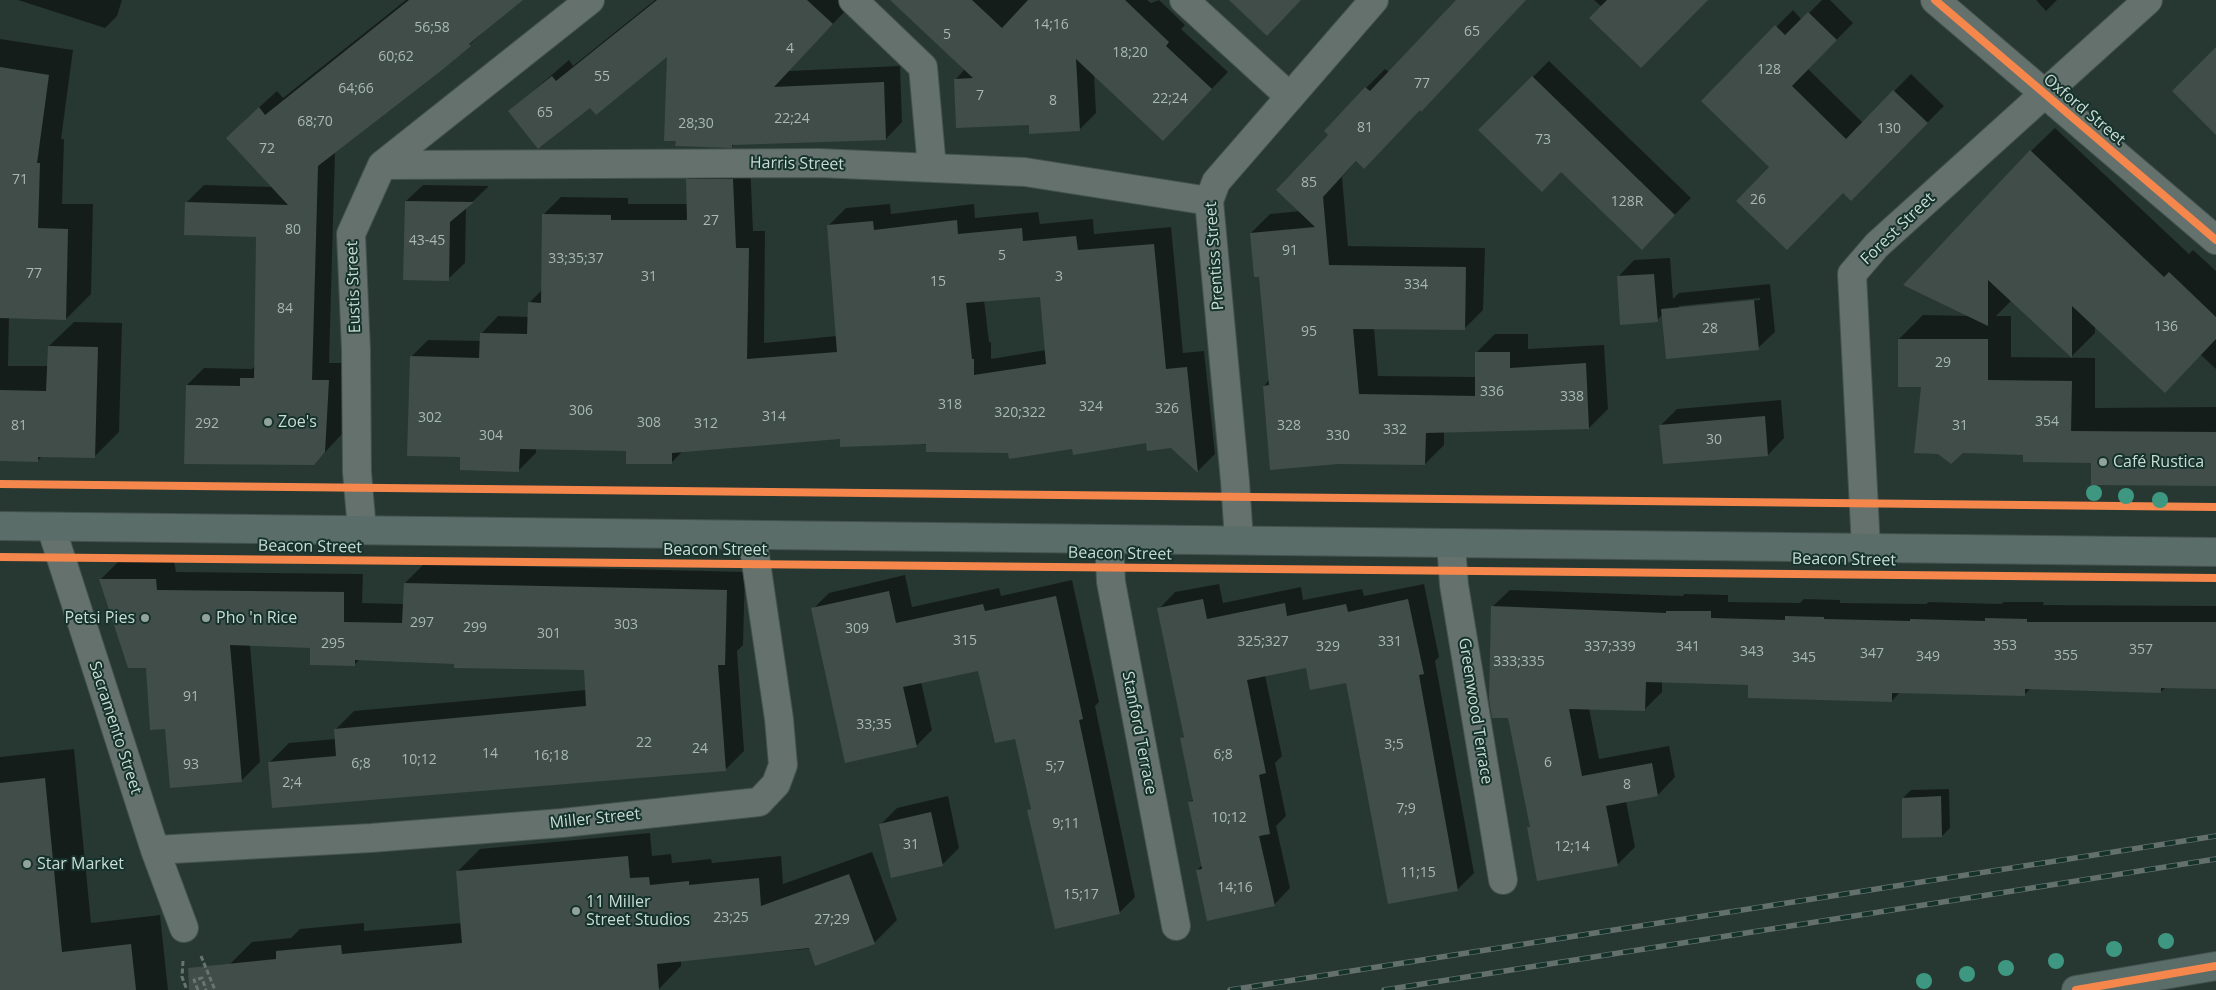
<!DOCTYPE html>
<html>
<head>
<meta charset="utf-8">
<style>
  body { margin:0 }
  canvas { display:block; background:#273732 }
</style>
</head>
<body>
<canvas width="2216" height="990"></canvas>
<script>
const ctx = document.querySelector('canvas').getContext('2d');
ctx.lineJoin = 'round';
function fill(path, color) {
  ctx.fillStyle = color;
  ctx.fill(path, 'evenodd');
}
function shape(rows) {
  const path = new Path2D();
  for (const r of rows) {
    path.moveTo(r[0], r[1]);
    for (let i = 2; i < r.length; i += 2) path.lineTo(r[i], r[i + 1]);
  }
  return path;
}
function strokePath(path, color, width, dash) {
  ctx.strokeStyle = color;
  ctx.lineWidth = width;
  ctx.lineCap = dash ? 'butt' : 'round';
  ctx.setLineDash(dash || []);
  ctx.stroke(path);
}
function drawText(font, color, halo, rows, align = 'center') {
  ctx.font = font + ' "Open Sans",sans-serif';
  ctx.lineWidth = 4;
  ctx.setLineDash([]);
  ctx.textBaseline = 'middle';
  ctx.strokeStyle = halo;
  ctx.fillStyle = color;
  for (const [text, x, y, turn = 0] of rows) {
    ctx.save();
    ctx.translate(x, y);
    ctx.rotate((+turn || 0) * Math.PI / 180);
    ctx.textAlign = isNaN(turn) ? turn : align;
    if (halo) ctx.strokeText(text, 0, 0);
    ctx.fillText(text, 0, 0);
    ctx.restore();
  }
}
fill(shape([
  [18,0,122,0,117,16,105,28],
  [406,0,521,0,441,69,335,152,329,363,346,363,342,434,314,464,187,385,204,368,252,369,256,365,258,236,186,203,204,185,273,187,245,120,277,91,283,98],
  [655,0,841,0,849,7,788,71,900,66,902,122,886,139,734,144,732,147,677,145,668,55,590,107,541,147,510,111,569,60,573,66],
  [895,0,1147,0,1151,3,1159,0,1185,25,1181,29,1228,72,1179,123,1094,74,1096,113,1079,130,1030,124,955,80,965,69],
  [1457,0,1525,0,1420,109,1357,160,1342,177,1348,246,1485,248,1483,310,1464,329,1374,328,1378,376,1476,377,1476,353,1495,334,1528,334,1528,349,1604,345,1608,409,1589,428,1444,432,1444,445,1425,464,1264,386,1269,380,1260,275,1251,233,1270,214,1301,211,1329,134,1366,88,1385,69,1389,72],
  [1594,0,1706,0,1602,7],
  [1822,0,1830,0,1853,23,1808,69,1863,123,1911,74,1944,106,1851,199,1843,191,1771,167,1703,101,1793,10,1802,20],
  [2036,0,2057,0,2046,11],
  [0,39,73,50,61,139,64,139,62,204,93,204,91,294,66,319,9,317,8,366,48,366,49,346,74,322,122,323,119,432,94,457,42,456,37,461,0,460],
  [1549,61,1691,198,1658,232,1562,171,1480,130],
  [2055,128,2189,254,2193,250,2216,271,2216,369,2201,355,2095,326,2095,333,2072,356,2012,300,1996,316,2011,316,2011,357,2095,358,2095,408,2216,407,2216,485,2092,461,2024,454,1922,386,1899,339,1923,315,1970,316,2031,151],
  [704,162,750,162,753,231,765,231,764,343,837,336,829,225,846,208,890,204,891,214,974,204,975,218,1038,212,1040,224,1093,219,1094,234,1171,227,1183,353,1204,351,1215,454,1198,471,1171,446,1147,442,1009,452,841,437,683,451,671,463,627,450,536,448,536,453,519,470,461,456,411,357,428,340,481,341,481,334,498,316,529,317,529,303,542,290,544,214,561,197,628,198,628,204,688,204,687,180],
  [1041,296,1046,350,991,359,991,342,989,342,984,300],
  [423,185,489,186,466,208,465,263,448,279,406,201],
  [1670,258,1673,299,1679,293,1770,284,1775,332,1758,348,1663,314,1657,320,1618,277,1634,260],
  [1760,298,1760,300,1679,308,1679,306],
  [1781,400,1784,438,1768,455,1664,463,1661,425,1677,409],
  [120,560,174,561,176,572,363,574,362,603,404,604,405,583,424,564,745,572,743,645,737,651,744,751,725,770,270,762,289,743,336,739,335,730,354,711,586,690,586,669,360,659,354,665,311,647,250,645,260,762,241,781,166,728,147,667,101,579],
  [905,575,912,607,999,588,1001,596,1072,580,1099,702,1095,706,1135,897,1119,913,1029,810,1032,807,1015,737,979,669,921,682,932,730,916,746,813,609,829,593],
  [1219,584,1223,603,1301,587,1303,600,1362,589,1364,596,1424,584,1439,657,1435,661,1474,873,1458,889,1389,903,1347,681,1307,667,1265,675,1282,756,1275,763,1286,816,1276,826,1290,888,1274,905,1197,870,1202,865,1189,803,1194,798,1182,738,1185,735,1159,609,1175,592],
  [1510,590,1683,596,1684,594,1728,595,1728,602,1800,603,1804,599,1840,600,1840,603,1926,604,1929,602,2001,604,2004,602,2044,602,2043,605,2216,606,2216,688,2166,687,2161,692,2031,688,2024,695,1900,692,1892,701,1749,684,1662,681,1662,692,1645,709,1589,708,1599,759,1669,746,1675,777,1658,795,1626,801,1635,847,1617,865,1528,828,1531,825,1492,607],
  [74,749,91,923,160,915,168,990,0,990,0,757],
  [1949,789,1950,828,1942,836,1903,798,1911,790],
  [948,796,959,848,943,864,881,824,897,808],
  [650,833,652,856,671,854,672,863,711,859,712,863,781,856,783,884,872,852,897,920,874,943,681,960,681,966,659,989,643,990,239,990,230,964,252,942,291,938,300,929,364,923,364,931,462,923,457,872,480,849]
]), '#0007');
fill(shape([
  [409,0,523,0,469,44,471,46,442,70,318,166,312,380,329,380,325,452,314,465,184,464,186,385,240,386,240,378,254,378,256,237,184,235,185,202,288,205,226,138,259,107,265,115],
  [657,0,807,0,833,24,774,87,884,82,886,140,732,145,732,148,675,146,676,141,664,141,667,57,596,115,590,108,538,149,508,111,552,76,556,81],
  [890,0,972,0,1002,28,1028,0,1125,0,1169,42,1166,46,1212,89,1163,141,1076,59,1080,131,1029,134,1029,125,956,128,954,79,973,78],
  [1229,0,1301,0,1267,36],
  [1456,0,1526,0,1421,112,1420,110,1364,169,1356,161,1323,197,1329,265,1466,267,1465,330,1353,329,1359,394,1475,396,1475,352,1510,352,1510,368,1586,363,1589,429,1426,433,1425,465,1338,464,1270,470,1263,386,1269,385,1259,277,1254,277,1250,233,1315,227,1276,190,1328,135,1324,131,1365,87,1370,91],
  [1607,0,1708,0,1641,68,1589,18],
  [1808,12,1837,40,1792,86,1846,139,1893,90,1928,123,1851,201,1843,193,1787,250,1736,201,1769,167,1701,101,1775,25,1785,35],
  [2216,47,2216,135,2172,91],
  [0,67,49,75,37,163,40,163,38,228,68,229,66,320,0,318],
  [1532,76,1675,215,1642,250,1561,172,1542,192,1478,130],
  [2030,150,2164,277,2169,272,2216,317,2216,339,2165,393,2072,306,2072,358,1988,280,1988,326,1903,285],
  [686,179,733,179,736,248,749,248,747,359,837,352,827,225,873,221,874,230,957,220,958,234,1022,228,1023,241,1076,236,1078,250,1154,244,1166,369,1187,367,1198,473,1171,448,1147,451,1146,443,1073,455,1072,449,1009,459,1008,453,926,452,926,444,840,447,840,439,672,453,672,464,626,464,626,451,520,449,519,472,460,470,460,457,407,456,410,356,479,358,480,333,527,334,528,302,541,303,542,214,611,215,611,220,687,220],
  [1040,297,1046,364,974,375,974,359,972,359,966,303],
  [405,201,474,202,450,222,449,281,403,280],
  [1654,274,1658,322,1620,325,1617,276],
  [1754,300,1759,350,1666,359,1661,309],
  [1898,339,1988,339,1988,380,2072,381,2071,431,2216,432,2216,486,2091,485,2091,463,2023,462,2023,455,1963,453,1951,464,1938,454,1914,453,1921,387,1898,387],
  [48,346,98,347,95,458,38,457,38,462,0,461,0,390,46,391],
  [1765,416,1768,456,1663,464,1659,425],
  [99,579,156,579,157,590,344,592,344,622,402,623,404,583,727,590,725,665,718,665,726,771,272,808,268,762,336,756,334,729,586,706,584,670,454,668,454,664,355,660,355,666,310,665,310,648,230,645,242,782,170,788,165,729,150,730,146,668,128,668],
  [889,591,896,623,983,604,985,611,1056,596,1083,719,1079,720,1120,914,1055,929,1027,810,1031,809,1015,739,995,743,978,671,903,687,917,747,845,763,811,608],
  [1203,599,1207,619,1285,603,1287,616,1346,604,1348,612,1408,599,1424,674,1419,675,1458,891,1388,904,1346,683,1310,690,1306,668,1247,680,1266,773,1259,775,1270,834,1259,836,1275,906,1207,921,1196,870,1202,869,1188,802,1193,801,1180,738,1184,737,1157,608],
  [1491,606,1666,613,1666,611,1711,611,1711,618,1785,620,1785,616,1824,617,1824,619,1910,621,1910,619,1985,621,1985,618,2027,619,2027,622,2216,622,2216,689,2161,688,2161,693,2025,689,2025,696,1892,693,1892,702,1748,698,1748,685,1646,682,1645,711,1569,709,1582,776,1652,763,1658,796,1606,806,1618,866,1537,881,1527,827,1530,827,1508,718,1492,718,1489,699],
  [45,778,62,952,131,944,136,990,0,990,0,783],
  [1941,796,1942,837,1902,838,1902,798],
  [931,812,943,866,891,878,879,824],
  [628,856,630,878,649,877,650,885,689,881,689,885,759,878,761,906,849,874,875,944,815,966,809,948,657,964,659,990,189,990,188,968,276,959,276,951,341,945,342,954,462,943,456,871]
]), '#404d48');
const minor = shape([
  [853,0,923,67,932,168],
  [1184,0,1290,97],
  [382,165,819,163,1025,172,1209,201],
  [51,527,155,850,184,928],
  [362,530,357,472,356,350,351,234,382,165,590,0],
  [1109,539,1111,582,1176,926],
  [1239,540,1235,481,1209,201,1216,182,1374,0],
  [1451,543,1454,585,1503,880],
  [1866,548,1852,274,1877,245,2148,0],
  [155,850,371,838,562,823,759,802,776,784,783,765,779,719,752,535]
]);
const tertiary = shape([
  [1935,0,2216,240]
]);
const primary = shape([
  [0,526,2216,552],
  [2076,990,2216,966]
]);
strokePath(minor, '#44524e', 30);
strokePath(tertiary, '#44524e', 30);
strokePath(primary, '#44524e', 30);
strokePath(shape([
  [201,956,215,990],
  [183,961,182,977,187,990],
  [198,990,194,980,202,978,206,990]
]), '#687470', 3, [5, 2.5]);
strokePath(minor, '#64716d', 28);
strokePath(tertiary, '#64716d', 28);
strokePath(primary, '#5a6d68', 28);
const rail = shape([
  [1230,990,2216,836],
  [1384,990,2216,859]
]);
strokePath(rail, '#64706c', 5.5);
strokePath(rail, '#15332b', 4, [11]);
strokePath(shape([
  [1935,0,2216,240],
  [0,484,2216,507],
  [0,557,2216,578],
  [2076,990,2216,966]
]), '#f5874c', 8);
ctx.fillStyle = '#3e9881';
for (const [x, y] of [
  [2094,493],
  [2126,496],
  [2160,500],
  [2166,941],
  [2114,949],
  [2056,961],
  [2006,968],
  [1967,974],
  [1924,981]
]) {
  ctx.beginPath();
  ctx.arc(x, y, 8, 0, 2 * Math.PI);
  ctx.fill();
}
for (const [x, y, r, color] of [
  [268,422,5,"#92a29d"],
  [2103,462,5,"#92a29d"],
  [145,618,5,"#92a29d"],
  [206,618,5,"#92a29d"],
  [27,864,5,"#92a29d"],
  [576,911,5,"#92a29d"]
]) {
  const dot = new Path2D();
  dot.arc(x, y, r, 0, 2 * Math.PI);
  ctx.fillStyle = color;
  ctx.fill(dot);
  strokePath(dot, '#15332b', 2);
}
drawText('14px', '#a8b8b2', null, [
  ["14;16",1051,25],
  ["56;58",432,28],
  ["65",1472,32],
  ["5",947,35],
  ["4",790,49],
  ["18;20",1130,53],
  ["60;62",396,57],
  ["128",1769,70],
  ["55",602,77],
  ["77",1422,84],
  ["64;66",356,89],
  ["7",980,96],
  ["22;24",1170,99],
  ["8",1053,101],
  ["65",545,113],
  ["22;24",792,119],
  ["68;70",315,122],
  ["28;30",696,124],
  ["81",1365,128],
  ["130",1889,129],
  ["73",1543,140],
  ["72",267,149],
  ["71",20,180],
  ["85",1309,183],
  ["26",1758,200],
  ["128R",1627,202],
  ["27",711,221],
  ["80",293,230],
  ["43-45",427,241],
  ["91",1290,251],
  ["5",1002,256],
  ["33;35;37",576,259],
  ["77",34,274],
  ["31",649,277],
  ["3",1059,277],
  ["15",938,282],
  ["334",1416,285],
  ["84",285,309],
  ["136",2166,327],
  ["28",1710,329],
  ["95",1309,332],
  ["29",1943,363],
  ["336",1492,392],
  ["338",1572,397],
  ["318",950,405],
  ["324",1091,407],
  ["326",1167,409],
  ["306",581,411],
  ["320;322",1020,413],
  ["314",774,417],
  ["302",430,418],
  ["354",2047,422],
  ["308",649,423],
  ["292",207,424],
  ["312",706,424],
  ["81",19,426],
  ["328",1289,426],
  ["31",1960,426],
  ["332",1395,430],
  ["304",491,436],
  ["330",1338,436],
  ["30",1714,440],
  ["297",422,623],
  ["303",626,625],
  ["299",475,628],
  ["309",857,629],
  ["301",549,634],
  ["315",965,641],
  ["325;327",1263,642],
  ["331",1390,642],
  ["295",333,644],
  ["353",2005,646],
  ["329",1328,647],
  ["337;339",1610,647],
  ["341",1688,647],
  ["357",2141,650],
  ["343",1752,652],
  ["347",1872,654],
  ["355",2066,656],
  ["349",1928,657],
  ["345",1804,658],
  ["333;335",1519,662],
  ["91",191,697],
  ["33;35",874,725],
  ["22",644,743],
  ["3;5",1394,745],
  ["24",700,749],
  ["14",490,754],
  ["6;8",1223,755],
  ["16;18",551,756],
  ["10;12",419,760],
  ["6",1548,763],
  ["6;8",361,764],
  ["93",191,765],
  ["5;7",1055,767],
  ["2;4",292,783],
  ["8",1627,785],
  ["7;9",1406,809],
  ["10;12",1229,818],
  ["9;11",1066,824],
  ["31",911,845],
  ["12;14",1572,847],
  ["11;15",1418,873],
  ["14;16",1235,888],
  ["15;17",1081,895],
  ["23;25",731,918],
  ["27;29",832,920]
]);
drawText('16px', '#cbdcd6', '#15332b', [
  ["Oxford Street",2084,110,40],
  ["Harris Street",797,164,1],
  ["Forest Street",1898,229,-44],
  ["Prentiss Street",1215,256,-94],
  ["Eustis Street",354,287,-92],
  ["Beacon Street",310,547,1],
  ["Beacon Street",715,550],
  ["Beacon Street",1120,554,1],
  ["Beacon Street",1844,560,1],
  ["Greenwood Terrace",1475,711,81],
  ["Sacramento Street",115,728,72],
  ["Stanford Terrace",1139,733,79],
  ["Miller Street",595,819,-6]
]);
drawText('16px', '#cbdcd6', '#15332b', [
  ["Zoe's",278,422],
  ["Café Rustica",2113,462],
  ["Petsi Pies",135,618,"right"],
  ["Pho 'n Rice",216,618],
  ["Star Market",37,864],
  ["11 Miller",586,902],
  ["Street Studios",586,920]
], 'left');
</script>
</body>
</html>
